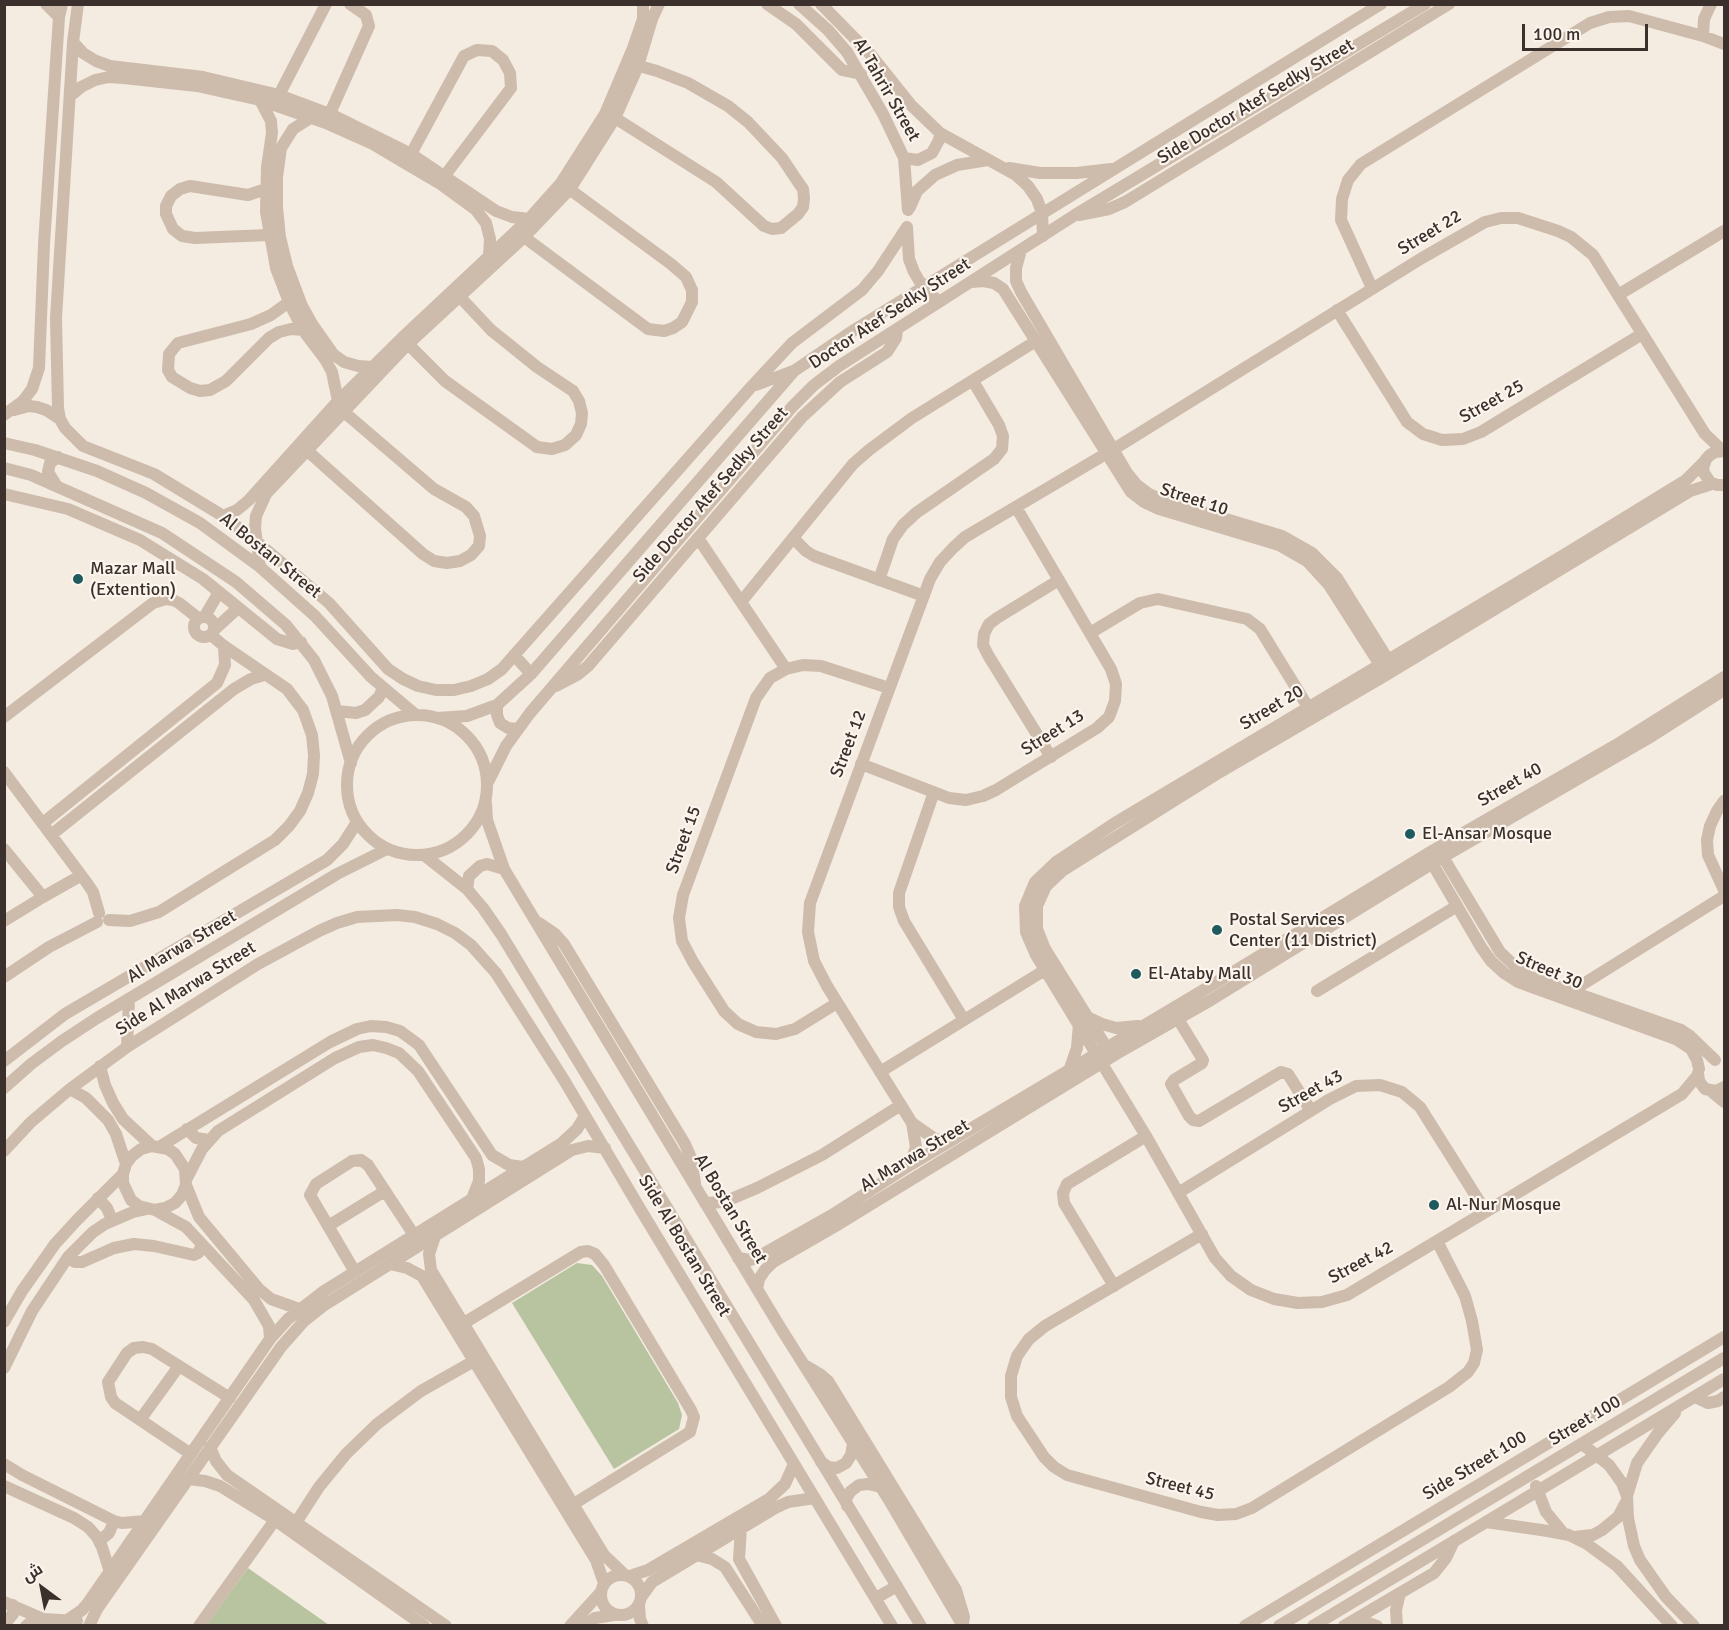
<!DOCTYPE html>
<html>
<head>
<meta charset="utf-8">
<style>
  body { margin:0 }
  #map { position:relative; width:1729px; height:1630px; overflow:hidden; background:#f4ebe1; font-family:Signika,Cairo,sans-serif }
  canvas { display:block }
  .frame { position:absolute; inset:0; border:6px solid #3b302b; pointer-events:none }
  .north { position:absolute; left:12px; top:1558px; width:60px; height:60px; -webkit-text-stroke:4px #fbf5ee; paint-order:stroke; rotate:328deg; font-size:16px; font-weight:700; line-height:24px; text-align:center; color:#3b302b }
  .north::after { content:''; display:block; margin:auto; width:21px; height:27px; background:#3b302b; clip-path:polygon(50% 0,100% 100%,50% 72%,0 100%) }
  .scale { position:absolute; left:1522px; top:24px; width:126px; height:27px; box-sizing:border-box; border:3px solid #3b302b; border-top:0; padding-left:8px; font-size:18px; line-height:21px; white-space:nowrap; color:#3b302b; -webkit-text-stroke:4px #fbf5ee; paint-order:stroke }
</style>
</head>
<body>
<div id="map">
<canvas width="1729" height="1630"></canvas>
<div class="frame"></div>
<div class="north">ش</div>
<div class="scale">100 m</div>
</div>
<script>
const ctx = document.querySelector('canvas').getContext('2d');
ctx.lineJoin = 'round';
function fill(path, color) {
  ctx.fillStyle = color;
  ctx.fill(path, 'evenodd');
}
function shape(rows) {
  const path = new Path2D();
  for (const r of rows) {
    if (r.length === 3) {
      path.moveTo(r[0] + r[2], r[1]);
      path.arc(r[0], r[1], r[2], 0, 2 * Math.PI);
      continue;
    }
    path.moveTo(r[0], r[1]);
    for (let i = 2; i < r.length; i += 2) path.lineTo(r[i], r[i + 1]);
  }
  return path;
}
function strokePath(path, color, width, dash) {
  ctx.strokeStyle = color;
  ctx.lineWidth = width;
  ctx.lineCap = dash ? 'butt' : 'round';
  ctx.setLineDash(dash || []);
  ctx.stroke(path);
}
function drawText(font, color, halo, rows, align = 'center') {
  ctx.font = font + ' Signika,sans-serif';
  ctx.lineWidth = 4.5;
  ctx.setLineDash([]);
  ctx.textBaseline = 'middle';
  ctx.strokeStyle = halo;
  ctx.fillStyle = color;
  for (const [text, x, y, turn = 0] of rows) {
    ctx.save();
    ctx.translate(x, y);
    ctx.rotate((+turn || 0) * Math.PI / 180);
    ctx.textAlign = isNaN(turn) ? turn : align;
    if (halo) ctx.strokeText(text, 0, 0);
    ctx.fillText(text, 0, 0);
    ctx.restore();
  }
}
fill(shape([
  [577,1263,592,1265,602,1276,678,1403,682,1415,679,1429,614,1469,512,1303],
  [248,1568,329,1625,206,1626]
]), '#b8c4a0');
strokePath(shape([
  [46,4,59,17],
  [78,4,73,42,56,318,58,408,60,419,65,428,83,446,154,474,223,516,256,541,329,603,388,669,403,679,418,686,436,690,454,690,471,686,488,679,502,669,752,386,792,343,862,290,878,271,907,227],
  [767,4,796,24,842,70,861,74],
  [799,4,828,30,847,52,883,114,904,158,908,210],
  [821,4,871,55,911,105,940,133,1016,175,1028,186,1037,199,1042,213,1043,236],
  [1703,36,1704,19,1711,4],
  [73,42,83,53,96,61,110,66,203,77,279,95,330,114,411,154,496,211,512,217,529,219],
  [279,95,326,4],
  [70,96,81,87,95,80,109,77,124,78,197,86,260,100,326,123,373,144,405,163,439,183,476,210,486,223,490,239,489,256],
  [260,100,271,121,272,133,267,167,266,212,276,268,289,302,303,330,325,359,332,372,338,401],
  [312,117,293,129,281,148,277,177,277,207,280,237,287,266,302,306,312,324,333,354,344,362,358,366,372,367],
  [615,118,716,182,764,226,772,229,781,228,798,214,803,207,804,198,803,189,798,182,782,158,748,122,728,106,688,83,657,71,632,64],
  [327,120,369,26,366,15,350,4],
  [411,154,464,56,477,50,492,51,503,60,510,73,511,88,440,182],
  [904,158,918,160,932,153,939,140,940,133],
  [1009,168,1040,173,1077,173,1111,169],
  [266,189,248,195,190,186,180,189,171,196,166,206,166,214,173,229,182,236,195,238,269,235],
  [910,207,917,191,935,175,957,165,988,160],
  [1079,215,1109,209,1125,202,1449,4],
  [907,227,909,259,914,272,923,287,939,302],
  [524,237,648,329,664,331,673,328,682,322,692,302,692,290,686,277,671,264,565,186],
  [1021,250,1016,268,1016,281,1021,292,1127,473,1137,485,1149,494,1163,500,1282,536,1312,553,1337,578,1392,666],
  [972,282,983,281,994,283,1003,289,1131,492,1144,502,1159,509,1279,545,1307,561,1329,585,1384,671],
  [1372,288,1341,220,1342,199,1348,180,1361,164,1590,23,1609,17,1629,16,1703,36,1724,44],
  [1618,295,1724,231],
  [289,302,271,315,251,324,178,343,169,354,168,370,172,377,190,388,200,391,210,390,226,381,269,338,279,332,291,329,303,330],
  [1337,310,1407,422,1423,434,1442,440,1463,439,1481,432,1642,334],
  [404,340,445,381,537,447,552,449,565,445,576,435,581,424,582,413,579,401,573,391,537,367,491,330,460,297],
  [756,385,793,371],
  [14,410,29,406,37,407,46,410,60,419],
  [4,415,23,401,32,389,39,368,44,244,59,17,62,4],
  [4,443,35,450,97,471,146,493,200,523,260,567,315,616,371,677,416,715],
  [302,446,423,554,434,561,447,563,460,561,471,555,479,546,480,536,474,516,466,507,434,489,344,412],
  [1724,451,1715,452,1710,455,1706,459,1703,468,1704,473,1710,482,1717,485,1724,485],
  [4,468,31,475,162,533,236,582,286,625,314,660,332,696,351,763],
  [56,485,48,472,50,463,58,457],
  [4,494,68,509,140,540,203,579,277,639,293,644,301,642],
  [223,516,237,510,249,500,338,401,402,338,529,219,561,183,605,114,633,48,643,19,643,4],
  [698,538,786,669],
  [793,538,806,551,814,556,924,596],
  [260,567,255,528,256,516,266,494,408,344,524,237,570,189,615,118,638,66,652,19,659,4],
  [879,580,893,539,903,525,916,513,994,459,1002,449,1003,436,999,425,973,381],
  [741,602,853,464,869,450,912,418,1036,341],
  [205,616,219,592],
  [204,627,10],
  [215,629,238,608],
  [1090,633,1140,603,1158,599,1247,619,1260,629,1308,707],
  [514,655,531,674],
  [556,686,577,675,588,666,802,417,840,382,887,352,896,338,897,329],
  [497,705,497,715,500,723,508,728,517,729],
  [337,711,356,713,365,710,379,697,383,688],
  [417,785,70],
  [4,717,153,603,166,599,173,600,179,603,198,618],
  [437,718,467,716,497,705,531,674,794,371,854,330,1381,4],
  [1051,757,988,655,983,645,984,634,989,624,997,618,1059,580],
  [861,764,949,798,966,800,983,796,996,790,1097,728,1109,717,1115,701,1116,684,1111,669,1016,507],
  [4,772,87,883,93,892,99,913],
  [488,782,506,746,530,713,792,407,814,385,839,366,1075,215,1425,4],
  [934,792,899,893,899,907,904,921,964,1020],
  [1724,801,1717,811,1710,826,1707,840,1708,855,1724,890],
  [486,803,487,820,504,869,780,1327,889,1500,963,1626],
  [43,823,217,683,225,665,224,646],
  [51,835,234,689,251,679,264,675],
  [4,849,43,897],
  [1440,852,1500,952,1520,971,1538,980,1681,1030,1690,1036,1715,1060],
  [424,855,467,889,483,908,501,934,921,1626],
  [1429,858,1481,947,1491,961,1504,973,1518,982,1534,988,1676,1039,1691,1049,1697,1060,1699,1069],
  [467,889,469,876,480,866,487,864,504,869],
  [109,920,130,921,159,912,275,840,289,826,300,811,308,793,313,774,314,755,312,735,303,710,287,689,224,646,211,635],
  [4,921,43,897,80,876],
  [539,923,555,934,564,944,685,1144,691,1158,695,1183],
  [4,977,49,947,97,922],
  [1317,991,1457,906],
  [1572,991,1724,896],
  [837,1003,795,1029,776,1034,756,1032,738,1024,724,1011,693,962,682,941,679,918,683,895,756,698,770,678,786,669,803,665,821,666,889,688],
  [1089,1018,1102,1024,1116,1028,1138,1026],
  [1178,1019,1203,1060,1202,1063,1174,1080,1171,1084,1189,1116,1193,1120,1199,1121,1204,1118,1281,1072,1288,1074,1311,1111],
  [127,1047,129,1000],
  [1110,1053,1045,949,1037,929,1037,906,1046,886,1062,871,1220,772,1386,675,1690,491,1712,484],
  [4,1061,65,1014,327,860,343,844,357,822],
  [100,1066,105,1085,113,1103,123,1119,152,1146,168,1149,175,1154,185,1169,186,1185,182,1195,175,1203,165,1208,155,1210,139,1206,131,1200,123,1183,123,1174,126,1164,132,1156,141,1149,152,1146],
  [1069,1071,1077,1048,1079,1024],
  [880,1072,1045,970],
  [1698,1073,1699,1081,1705,1089,1716,1091,1724,1087],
  [1697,1076,1682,1094,1347,1295,1322,1302,1298,1303,1274,1299,1251,1290,1231,1276,1215,1258,1146,1136,1036,955,1026,932,1025,906,1035,882,1056,862,1115,823,1564,555,1686,480,1704,462],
  [4,1088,31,1064,62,1041,97,1018,337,874,387,849],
  [70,1089,86,1098,108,1120,116,1134,126,1164],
  [1712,1092,1724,1102],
  [912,1123,935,1139,951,1141],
  [187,1129,196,1138,209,1140],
  [159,1147,330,1042,357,1029,371,1026,386,1027,400,1031,419,1045,492,1155,509,1165,523,1167],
  [4,1151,31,1122,70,1089,127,1047,258,964,319,931,337,923,357,917,397,915,415,917,437,924,455,933,471,945,496,973,564,1080,642,1212,892,1626],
  [910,1165,916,1147,912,1123,827,986,814,961,808,932,810,903,930,579,940,562,953,548,965,537,1114,449,1422,258,1485,222,1501,218,1518,218,1558,231,1571,237,1593,255,1705,434,1723,451],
  [187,1178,202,1149,218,1131,335,1058,359,1047,373,1045,386,1048,399,1053,418,1071,476,1158,479,1169,479,1181,472,1199],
  [186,1185,199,1217,259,1289,271,1299,299,1309],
  [1178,1193,1330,1099,1356,1086,1380,1085,1402,1092,1420,1107,1486,1212],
  [98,1198,107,1208,112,1220],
  [705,1203,724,1202,757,1188,822,1155,901,1105],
  [155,1210,186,1227,254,1300,269,1326,270,1339],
  [328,1226,385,1191],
  [1202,1234,1045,1326,1029,1339,1017,1356,1011,1376,1011,1397,1017,1416,1044,1457,1054,1467,1067,1475,1201,1512,1218,1515,1236,1514,1252,1508,1449,1387,1468,1372,1474,1363,1477,1350,1472,1321,1465,1296,1437,1241],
  [435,1236,429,1254,431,1270,604,1555,625,1575],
  [68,1257,75,1262,82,1262,114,1248,134,1244,154,1246,194,1255,198,1253,202,1245],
  [738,1258,750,1260,756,1258,832,1215,910,1165,1207,988,1427,854,1616,745,1724,677],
  [390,1264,407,1268,422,1276,596,1560,604,1583],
  [355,1272,310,1195,316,1184,352,1161,361,1160,368,1165,414,1235],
  [1114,1286,1064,1203,1063,1193,1067,1184,1146,1136],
  [757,1289,759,1279,765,1270,773,1262,839,1224,1123,1050,1211,1000,1443,857,1652,736,1724,690],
  [4,1322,22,1291,55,1244,77,1220,123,1174],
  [464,1323,581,1252,588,1251,595,1254,604,1265,691,1410,694,1417,690,1432,572,1505],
  [806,1366,821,1375,828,1381,956,1590,964,1617,963,1623],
  [4,1368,32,1311,68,1257,93,1232,105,1224,133,1212,147,1209],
  [1695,1397,1708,1403,1718,1401,1724,1397],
  [1675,1413,1658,1433,1637,1463,1627,1496,1628,1518,1634,1546,1640,1560,1666,1597,1694,1626],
  [140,1420,179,1366],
  [1582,1444,1609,1465,1622,1483,1627,1496],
  [210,1447,216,1461,227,1475,446,1626],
  [191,1454,115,1403,111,1397,108,1382,127,1353,134,1348,143,1347,152,1349,230,1398],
  [821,1462,828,1467,837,1468,846,1463,851,1455,853,1444],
  [4,1464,22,1475,114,1521,122,1523,145,1521],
  [188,1479,205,1481,220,1486,275,1520,424,1626],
  [4,1486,74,1518,88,1527,97,1537,102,1547,110,1572],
  [1536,1486,1546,1512,1564,1534],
  [847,1506,846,1498,851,1491,859,1485,868,1484,881,1487],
  [297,1521,319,1487,346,1454,377,1424,421,1391,474,1361],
  [1486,1522,1548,1531,1569,1535,1587,1544,1617,1566,1672,1626],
  [741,1528,739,1559,776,1626],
  [1574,1537,1593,1535,1602,1530,1618,1517,1626,1502],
  [99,1541,109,1533,114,1521],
  [696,1555,712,1559,725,1567,763,1626],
  [621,1595,20],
  [630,1576,648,1570,769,1499,785,1484,794,1464],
  [642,1596,652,1582,775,1508,788,1502,815,1498],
  [876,1598,897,1586],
  [4,1602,43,1619],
  [639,1605,640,1619,643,1626],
  [69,1619,82,1610,88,1603,270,1339,288,1319,324,1291,562,1143,577,1129,585,1116],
  [1356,1619,1377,1626],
  [7,1621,13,1614,13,1605],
  [26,1626,32,1621,43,1619,77,1621],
  [89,1626,97,1609,281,1347,304,1321,323,1306,572,1150,588,1146,605,1148],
  [199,1626,275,1520],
  [570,1626,600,1593],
  [583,1626,595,1618,614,1615],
  [1245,1626,1724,1337],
  [1279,1626,1724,1358],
  [1313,1626,1724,1379],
  [1344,1626,1434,1573,1446,1558,1454,1541],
  [1397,1626,1396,1610,1400,1593]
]), '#cdbbac', 12);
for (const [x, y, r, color] of [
  [78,579,6,"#1f5a5e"],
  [1410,834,6,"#1f5a5e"],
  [1217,930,6,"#1f5a5e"],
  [1136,974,6,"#1f5a5e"],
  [1434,1205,6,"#1f5a5e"]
]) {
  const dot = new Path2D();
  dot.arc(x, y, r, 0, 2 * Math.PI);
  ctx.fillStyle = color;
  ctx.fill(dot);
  strokePath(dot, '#fbf5ee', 2);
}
drawText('18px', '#3b302b', '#fbf5ee', [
  ["Al Tahrir Street",886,90,60],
  ["Side Doctor Atef Sedky Street",1256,102,-31],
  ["Street 22",1430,233,-31],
  ["Doctor Atef Sedky Street",890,314,-33],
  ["Street 25",1492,402,-29],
  ["Side Doctor Atef Sedky Street",711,495,-49],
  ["Street 10",1194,500,18],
  ["Al Bostan Street",270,556,39],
  ["Street 20",1272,708,-31],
  ["Street 13",1053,733,-32],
  ["Street 12",849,744,-69],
  ["Street 40",1510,785,-30],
  ["Street 15",684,840,-70],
  ["Al Marwa Street",182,947,-31],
  ["Street 30",1549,971,23],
  ["Side Al Marwa Street",186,989,-32],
  ["Street 43",1311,1092,-29],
  ["Al Marwa Street",915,1156,-31],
  ["Al Bostan Street",730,1209,59],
  ["Side Al Bostan Street",684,1246,59],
  ["Street 42",1361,1263,-28],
  ["Street 100",1585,1421,-31],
  ["Side Street 100",1475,1466,-31],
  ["Street 45",1180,1487,14]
]);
drawText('18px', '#3b302b', '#fbf5ee', [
  ["Mazar Mall",90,569],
  ["(Extention)",90,590],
  ["El-Ansar Mosque",1422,834],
  ["Postal Services",1229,920],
  ["Center (11 District)",1229,941],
  ["El-Ataby Mall",1148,974],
  ["Al-Nur Mosque",1446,1205]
], 'left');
</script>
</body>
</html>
